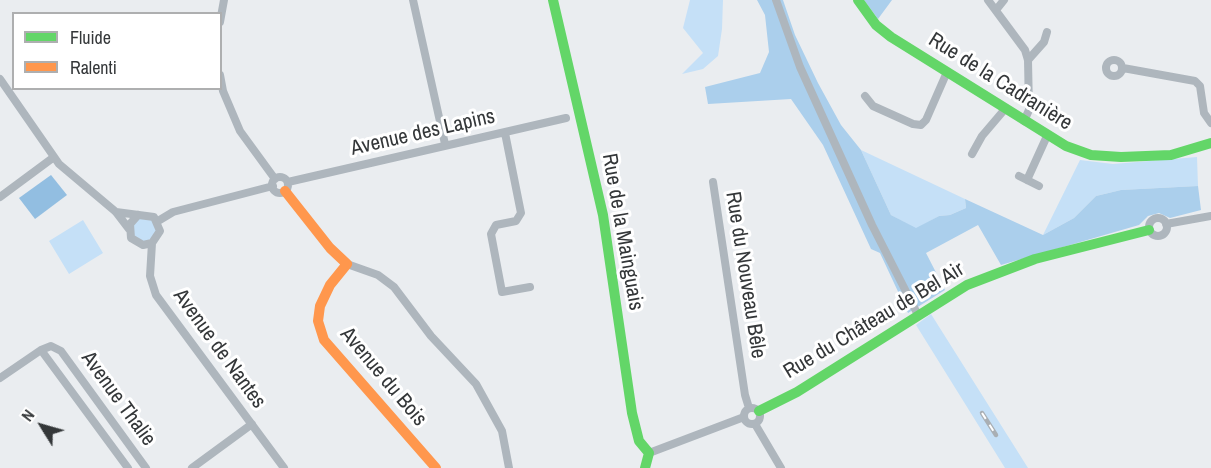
<!DOCTYPE html>
<html>
<head>
<meta charset="utf-8">
<style>
  body { margin:0 }
  #map { position:relative; width:1211px; height:468px; overflow:hidden; background:#eaedf0; font-family:"Archivo Narrow",sans-serif }
  canvas { display:block }
  .legend { position:absolute; left:12px; top:12px; width:210px; height:78px; box-sizing:border-box; background:#fff; border:2px solid #aeafb0; margin:0; padding:8px 10px; list-style:none; font-size:18px; color:#343739 }
  .legend li { display:flex; align-items:center; gap:12px; height:30px }
  .legend b { width:30px; border:2px solid #aeafb0 }
  .north { position:absolute; left:12px; top:396px; width:60px; height:60px; -webkit-text-stroke:4px #fff; paint-order:stroke; rotate:307deg; font-size:16px; font-weight:700; line-height:24px; text-align:center; color:#343739 }
  .north::after { content:''; display:block; margin:auto; width:21px; height:27px; background:#343739; clip-path:polygon(50% 0,100% 100%,50% 72%,0 100%) }
</style>
</head>
<body>
<div id="map">
<canvas width="1211" height="468"></canvas>
<ul class="legend">
<li><b style="height:8px;background:#63d668"></b>Fluide</li>
<li><b style="height:8px;background:#ff974d"></b>Ralenti</li>
</ul>
<div class="north">N</div>
</div>
<script>
const ctx = document.querySelector('canvas').getContext('2d');
ctx.lineJoin = 'round';
function fill(path, color) {
  ctx.fillStyle = color;
  ctx.fill(path, 'evenodd');
}
function shape(rows) {
  const path = new Path2D();
  for (const r of rows) {
    if (r.length === 3) {
      path.moveTo(r[0] + r[2], r[1]);
      path.arc(r[0], r[1], r[2], 0, 2 * Math.PI);
      continue;
    }
    path.moveTo(r[0], r[1]);
    for (let i = 2; i < r.length; i += 2) path.lineTo(r[i], r[i + 1]);
  }
  return path;
}
function strokePath(path, color, width, dash) {
  ctx.strokeStyle = color;
  ctx.lineWidth = width;
  ctx.lineCap = dash ? 'butt' : 'round';
  ctx.setLineDash(dash || []);
  ctx.stroke(path);
}
function drawText(font, color, halo, rows, align = 'center') {
  ctx.font = font + ' "Archivo Narrow",sans-serif';
  ctx.lineWidth = 6;
  ctx.setLineDash([]);
  ctx.textBaseline = 'middle';
  ctx.strokeStyle = halo;
  ctx.fillStyle = color;
  for (const [text, x, y, turn = 0] of rows) {
    ctx.save();
    ctx.translate(x, y);
    ctx.rotate((+turn || 0) * Math.PI / 180);
    ctx.textAlign = isNaN(turn) ? turn : align;
    if (halo) ctx.strokeText(text, 0, 0);
    ctx.fillText(text, 0, 0);
    ctx.restore();
  }
}
fill(shape([
  [690,0,723,0,722,29,718,56,703,69,682,74,703,53,683,28],
  [861,150,965,199,966,208,950,215,939,216,916,229,891,215],
  [1197,157,1198,186,1121,190,1096,196,1074,218,1043,235,1080,160,1113,164],
  [139,218,151,218,157,230,154,238,143,242,133,236,132,224],
  [83,220,103,253,69,274,49,241],
  [931,314,1028,468,1005,468,916,325]
]), '#c5e0f7');
fill(shape([
  [757,0,783,0,795,35,818,83,841,125,861,150,891,215,916,228,939,216,950,215,966,208,965,199,1043,235,1074,218,1096,196,1121,190,1198,186,1201,210,1170,218,1159,213,1148,216,1139,225,1001,265,978,225,926,253,945,290,908,313,880,253,871,249,823,145,791,99,708,104,705,87,760,73,769,52,765,15],
  [864,0,892,0,878,19]
]), '#abcfec');
fill(shape([
  [51,175,67,195,35,219,19,198]
]), '#92bee1');
strokePath(shape([
  [413,0,445,144],
  [776,0,800,67,872,225,918,315],
  [988,0,1025,50,1028,60,1029,110,1024,121],
  [996,10,1004,0],
  [220,22,224,0],
  [1114,68,8],
  [1028,60,1044,42,1047,32],
  [1123,68,1195,81,1200,86,1204,113,1211,123],
  [220,75,223,91,240,131,275,179],
  [0,79,59,164,116,212,129,229],
  [865,96,873,106,913,124,921,125,926,120,947,72],
  [505,133,521,213,516,221,496,225,491,234,502,292,530,287],
  [972,154,982,136,1005,109],
  [1019,176,1039,186],
  [280,185,8],
  [1027,180,1047,136],
  [288,182,566,118],
  [713,182,745,395,749,408],
  [0,197,54,157],
  [116,212,154,217,160,231,152,243,143,245,131,238,130,224,138,215],
  [1158,227,9],
  [158,221,173,212,273,186],
  [1166,224,1211,216],
  [152,243,150,276,156,295,284,468],
  [347,264,378,275,394,287,431,336,476,384,502,431,509,468],
  [41,350,128,468],
  [0,378,41,350,51,346,61,351,146,468],
  [752,416,8],
  [755,424,781,468],
  [649,453,744,417],
  [192,468,252,424]
]), '#aeb6bd', 8);
strokePath(shape([
  [553,0,603,215,632,413,639,441,649,453,645,468],
  [858,0,876,25,891,37,1066,146,1091,155,1121,157,1171,155,1211,143],
  [759,411,797,392,967,285,1035,259,1149,230]
]), '#63d668', 10);
strokePath(shape([
  [285,191,330,248,347,264,330,285,320,306,318,321,324,340,436,468]
]), '#ff974d', 10);
const rail = shape([
  [982,413,996,435]
]);
strokePath(rail, '#a9afb4', 4.5);
strokePath(rail, '#fff', 2, [7]);
drawText('21px', '#343739', '#fff', [
  ["Rue de la Cadranière",1000,82,32],
  ["Avenue des Lapins",423,133,-13],
  ["Rue de la Mainguais",622,232,80],
  ["Rue du Nouveau Bêle",745,275,81],
  ["Rue du Château de Bel Air",874,321,-31],
  ["Avenue de Nantes",219,349,54],
  ["Avenue du Bois",383,377,50],
  ["Avenue Thalie",118,399,54]
]);
</script>
</body>
</html>
